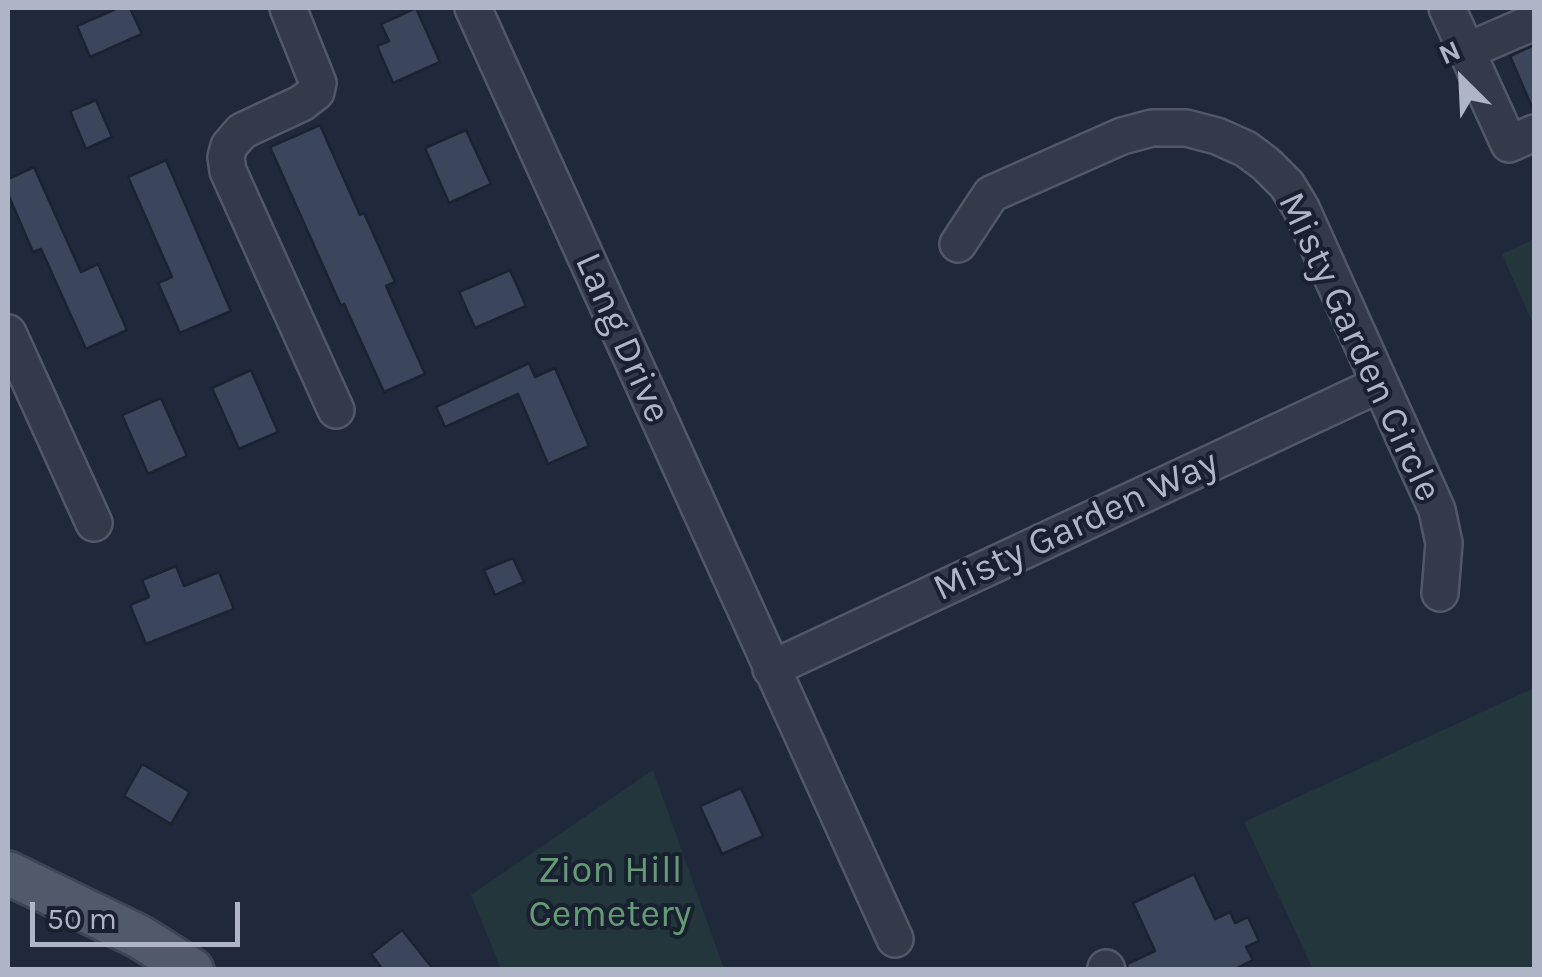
<!DOCTYPE html>
<html>
<head>
<meta charset="utf-8">
<style>
  body { margin:0 }
  #map { position:relative; width:1542px; height:977px; overflow:hidden; background:#20293b; font-family:Karla,sans-serif }
  canvas { display:block }
  .frame { position:absolute; inset:0; border:10px solid #aeb5c7; pointer-events:none }
  .north { position:absolute; left:1412px; top:30px; width:100px; height:100px; -webkit-text-stroke:8px #19202f; paint-order:stroke; rotate:336deg; font-size:28px; font-weight:700; line-height:40px; text-align:center; color:#aeb5c7 }
  .north::after { content:''; display:block; margin:auto; width:35px; height:45px; background:#aeb5c7; clip-path:polygon(50% 0,100% 100%,50% 72%,0 100%) }
  .scale { position:absolute; left:30px; top:902px; width:210px; height:45px; box-sizing:border-box; border:5px solid #aeb5c7; border-top:0; padding-left:12px; font-size:30px; line-height:35px; white-space:nowrap; color:#aeb5c7; -webkit-text-stroke:8px #19202f; paint-order:stroke }
</style>
</head>
<body>
<div id="map">
<canvas width="1542" height="977"></canvas>
<div class="frame"></div>
<div class="north">N</div>
<div class="scale">50 m</div>
</div>
<script>
const ctx = document.querySelector('canvas').getContext('2d');
ctx.lineJoin = 'round';
function fill(path, color) {
  ctx.fillStyle = color;
  ctx.fill(path, 'evenodd');
}
function shape(rows) {
  const path = new Path2D();
  for (const r of rows) {
    path.moveTo(r[0], r[1]);
    for (let i = 2; i < r.length; i += 2) path.lineTo(r[i], r[i + 1]);
  }
  return path;
}
function strokePath(path, color, width, dash) {
  ctx.strokeStyle = color;
  ctx.lineWidth = width;
  ctx.lineCap = dash ? 'butt' : 'round';
  ctx.setLineDash(dash || []);
  ctx.stroke(path);
}
function drawText(font, color, halo, rows, align = 'center') {
  ctx.font = font + ' Karla,sans-serif';
  ctx.lineWidth = 8;
  ctx.setLineDash([]);
  ctx.textBaseline = 'middle';
  ctx.strokeStyle = halo;
  ctx.fillStyle = color;
  for (const [text, x, y, turn = 0] of rows) {
    ctx.save();
    ctx.translate(x, y);
    ctx.rotate((+turn || 0) * Math.PI / 180);
    ctx.textAlign = isNaN(turn) ? turn : align;
    if (halo) ctx.strokeText(text, 0, 0);
    ctx.fillText(text, 0, 0);
    ctx.restore();
  }
}
fill(shape([
  [1534,239,1534,326,1502,254],
  [1534,688,1534,969,1313,969,1244,822],
  [653,770,724,969,501,969,471,895]
]), '#22363c');
const building = shape([
  [118,8,130,8,142,34,90,57,77,26,118,8],
  [416,8,440,62,393,83,377,46,389,41,381,24,416,8],
  [1534,45,1534,112,1510,56,1534,45],
  [96,100,112,137,86,149,70,111,96,100],
  [320,125,360,215,364,213,395,282,386,286,425,374,384,392,344,304,341,306,270,147,320,125],
  [466,130,491,184,449,203,425,148,466,130],
  [166,160,231,311,180,333,158,283,172,277,128,177,166,160],
  [34,167,81,272,98,264,127,330,86,349,41,249,33,252,8,194,8,179,34,167],
  [510,270,526,306,475,328,459,292,510,270],
  [529,363,535,377,555,368,589,446,548,464,518,394,445,427,436,407,529,363],
  [251,370,278,432,239,449,212,388,251,370],
  [161,398,187,456,148,474,122,415,161,398],
  [513,558,524,582,495,595,484,570,513,558],
  [176,566,184,586,219,572,234,609,146,644,130,605,149,597,142,580,176,566],
  [142,764,190,792,171,824,124,796,142,764],
  [741,788,763,836,722,854,700,806,741,788],
  [1194,874,1215,919,1230,912,1235,923,1248,917,1259,941,1246,947,1253,960,1233,970,1128,970,1127,964,1155,951,1133,903,1194,874],
  [402,930,434,970,383,970,371,954,402,930]
]);
fill(building, '#3b455b');
strokePath(building, '#1b2231', 2.5);
const minor = shape([
  [288,8,318,83,316,92,302,103,242,131,229,146,226,157,228,171,336,410],
  [473,8,895,939],
  [1447,8,1509,144,1534,133],
  [1467,51,1534,22],
  [958,244,991,194,1122,136,1152,128,1186,128,1217,136,1246,149,1266,164,1287,185,1301,208,1437,510,1444,543,1440,593],
  [8,333,94,523],
  [771,669,1380,384],
  [1106,968,1107,970]
]);
const major = shape([
  [8,873,140,937,192,970]
]);
strokePath(minor, '#515869', 40);
strokePath(major, '#3d4454', 48);
strokePath(minor, '#333b4b', 35);
strokePath(major, '#515a6b', 42);
drawText('38px', '#aeb5c7', '#19202f', [
  ["Lang Drive",622,338,66],
  ["Misty Garden Circle",1359,347,65],
  ["Misty Garden Way",1076,526,-25]
]);
drawText('38px', '#649a75', '#19202f', [
  ["Zion Hill",610,871],
  ["Cemetery",610,915]
]);
</script>
</body>
</html>
